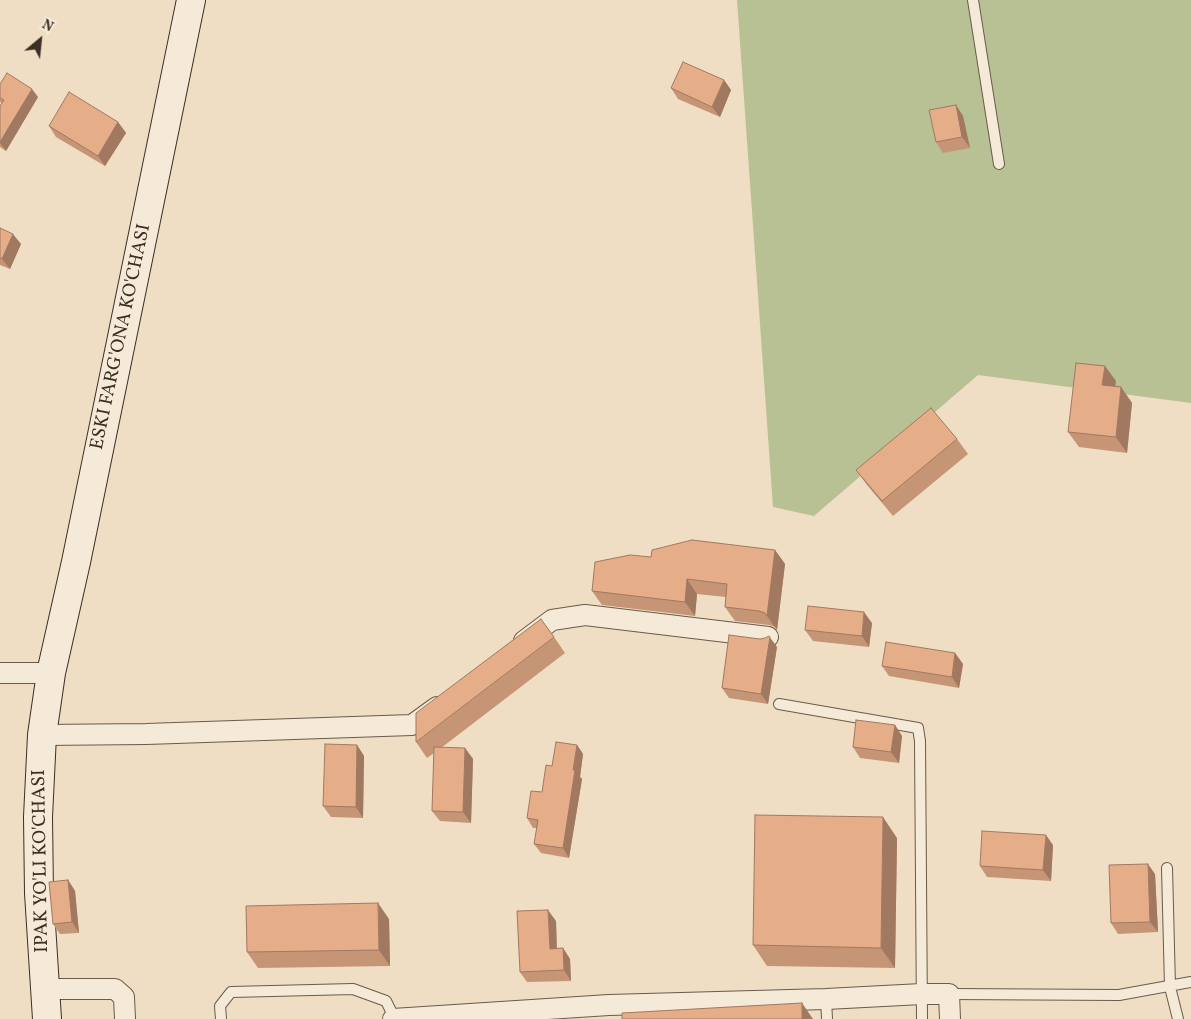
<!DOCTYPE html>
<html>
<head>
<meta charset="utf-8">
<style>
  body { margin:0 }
  #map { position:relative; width:1191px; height:1019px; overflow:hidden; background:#efdec3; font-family:Vollkorn,serif }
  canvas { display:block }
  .north { position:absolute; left:15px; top:15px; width:50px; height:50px; -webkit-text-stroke:4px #f5ead8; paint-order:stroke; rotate:28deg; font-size:14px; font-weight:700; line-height:20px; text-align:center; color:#3c2f25 }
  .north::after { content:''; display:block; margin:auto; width:18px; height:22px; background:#3c2f25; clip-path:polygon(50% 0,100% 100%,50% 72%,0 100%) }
</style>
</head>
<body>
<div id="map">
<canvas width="1191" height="1019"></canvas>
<div class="north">N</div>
</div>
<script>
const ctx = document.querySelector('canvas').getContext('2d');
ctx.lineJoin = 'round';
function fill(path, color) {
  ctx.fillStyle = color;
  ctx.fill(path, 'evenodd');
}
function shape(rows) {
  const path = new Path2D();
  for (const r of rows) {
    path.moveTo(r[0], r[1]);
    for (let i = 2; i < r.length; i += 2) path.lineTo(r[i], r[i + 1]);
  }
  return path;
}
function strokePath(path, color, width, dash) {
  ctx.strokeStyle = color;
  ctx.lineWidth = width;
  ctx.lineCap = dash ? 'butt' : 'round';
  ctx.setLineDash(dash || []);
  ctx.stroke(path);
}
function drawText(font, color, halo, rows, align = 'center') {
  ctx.font = font + ' Vollkorn,serif';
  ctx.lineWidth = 4;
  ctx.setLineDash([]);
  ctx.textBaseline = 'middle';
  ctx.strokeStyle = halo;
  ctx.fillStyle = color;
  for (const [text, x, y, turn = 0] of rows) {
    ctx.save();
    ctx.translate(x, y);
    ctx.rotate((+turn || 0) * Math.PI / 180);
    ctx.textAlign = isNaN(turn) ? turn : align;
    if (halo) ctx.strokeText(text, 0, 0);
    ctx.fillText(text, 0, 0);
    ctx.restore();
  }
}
fill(shape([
  [737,0,1191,0,1191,403,978,375,814,516,773,507]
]), '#b8c194');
const lane = shape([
  [973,0,999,164],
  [779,704,918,728,920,741,922,1019],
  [1167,868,1170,987,1178,1019],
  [949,994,1119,995,1191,982],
  [826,999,827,1019],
  [221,1019,220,1006,231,992,353,989,386,1001,395,1019]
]);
const street = shape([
  [524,641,552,620,585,615,768,637],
  [0,673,51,673],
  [42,735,146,734,412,725,437,707],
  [45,989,115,989,124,997,125,1019],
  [393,1019,609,1005,826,999,922,994,949,994,950,1019]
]);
const secondary = shape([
  [47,1019,39,893,38,817,42,735,51,673,76,562,191,0]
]);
strokePath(lane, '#695b4c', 12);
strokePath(street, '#695b4c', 22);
strokePath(secondary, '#3c2f25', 30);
strokePath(lane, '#f5ead8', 10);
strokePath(street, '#f5ead8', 20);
strokePath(secondary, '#f5ead8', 28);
fill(shape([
  [724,80,731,90,720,117,678,99,671,88],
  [0,84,38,97,6,151,0,147,0,106,2,103,0,102],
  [956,105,963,116,970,148,943,153,936,142],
  [118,122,126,133,105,166,56,137,49,126],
  [0,228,21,244,10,269,0,265],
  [1116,381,1115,386,1121,387,1132,403,1127,453,1079,447,1068,432],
  [957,439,968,454,893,516,867,485,856,470],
  [775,550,785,564,777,630,775,627,769,625,735,621,725,607,726,597,697,594,695,616,602,605,592,591,651,557],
  [872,623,869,647,813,641,805,630],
  [554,637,565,653,441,748,465,748,473,759,471,823,440,821,432,811,434,753,427,758,416,742],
  [777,647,768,704,729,698,722,688],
  [955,653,963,664,959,688,889,676,882,666],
  [895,725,902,736,899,763,860,758,853,747],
  [357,745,364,756,363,818,331,817,323,806],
  [577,745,583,754,580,777,582,779,569,858,541,853,534,844,537,828,533,828,527,818,542,792,552,766],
  [897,838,895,968,767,966,753,945],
  [1053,845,1051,881,987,877,980,866],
  [1155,874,1158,932,1118,934,1111,923],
  [68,880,75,891,79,933,60,934,53,924],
  [389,919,390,966,258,968,247,952],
  [556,921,557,949,563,948,570,959,571,981,527,982,520,972]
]), '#c69576');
fill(shape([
  [724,80,731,90,720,117,712,107],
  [32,89,38,97,6,151,0,143,0,142],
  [956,105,963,116,970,148,962,137],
  [118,122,126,133,105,166,98,156],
  [13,234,21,244,10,269,2,259],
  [1105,366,1116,381,1113,401,1102,385],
  [1121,387,1132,403,1127,453,1116,437],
  [775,550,785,564,777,630,767,616],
  [687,579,697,594,695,616,685,602],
  [864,612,872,623,869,647,862,636],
  [769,636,777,647,768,704,761,694],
  [955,653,963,664,959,688,952,677],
  [895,725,902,736,899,763,891,752],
  [357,745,364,756,363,818,356,807],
  [577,745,583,754,580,777,582,779,569,858,563,848],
  [465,748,473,759,471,823,463,812],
  [883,817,897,838,895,968,881,948],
  [1046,835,1053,845,1051,881,1043,870],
  [1148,864,1155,874,1158,932,1150,922],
  [68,880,75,891,79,933,72,922],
  [378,903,389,919,390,966,379,950],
  [548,910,556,921,557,960,550,949],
  [563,948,570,959,571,981,564,970],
  [802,1003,813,1019,802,1019]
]), '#a17960');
const building = shape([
  [683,62,724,80,712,107,671,88,683,62],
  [7,73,32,89,0,142,0,106,4,100,0,98,0,84,7,73],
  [69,92,118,122,98,156,49,126,69,92],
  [956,105,962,137,936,142,929,110,956,105],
  [0,228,13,234,2,259,0,258,0,228],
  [1076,363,1105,366,1102,385,1121,387,1116,437,1068,432,1076,363],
  [931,408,957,439,882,501,856,470,931,408],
  [692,540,775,550,767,616,765,613,759,611,725,607,727,584,687,579,685,602,592,591,595,562,630,555,651,557,652,550,692,540],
  [808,606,864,612,862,636,805,630,808,606],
  [541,619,554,637,416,742,416,713,541,619],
  [729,635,760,639,765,638,769,636,770,637,761,694,722,688,729,635],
  [886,642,955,653,952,677,882,666,886,642],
  [856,720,895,725,891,752,853,747,856,720],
  [556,742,577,745,573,770,575,770,563,848,534,844,538,820,527,818,531,791,542,792,546,765,552,766,556,742],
  [325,744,357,745,356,807,323,806,325,744],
  [434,747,465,748,463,812,432,811,434,747],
  [755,815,883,817,881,948,753,945,755,815],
  [982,831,1046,835,1043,870,980,866,982,831],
  [1148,864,1150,922,1111,923,1109,865,1148,864],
  [68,880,72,922,53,924,49,882,68,880],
  [378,903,379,950,247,952,246,906,378,903],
  [548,910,550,949,563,948,564,970,520,972,517,911,548,910],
  [802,1003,802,1019,622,1019,622,1013,802,1003]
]);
fill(building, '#e6ad89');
strokePath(building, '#a17960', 1);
drawText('19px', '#3c2f25', '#f5ead8', [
  ["ESKI FARG'ONA KO'CHASI",122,337,-78],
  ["IPAK YO'LI KO'CHASI",42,861,-91]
]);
</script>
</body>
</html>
